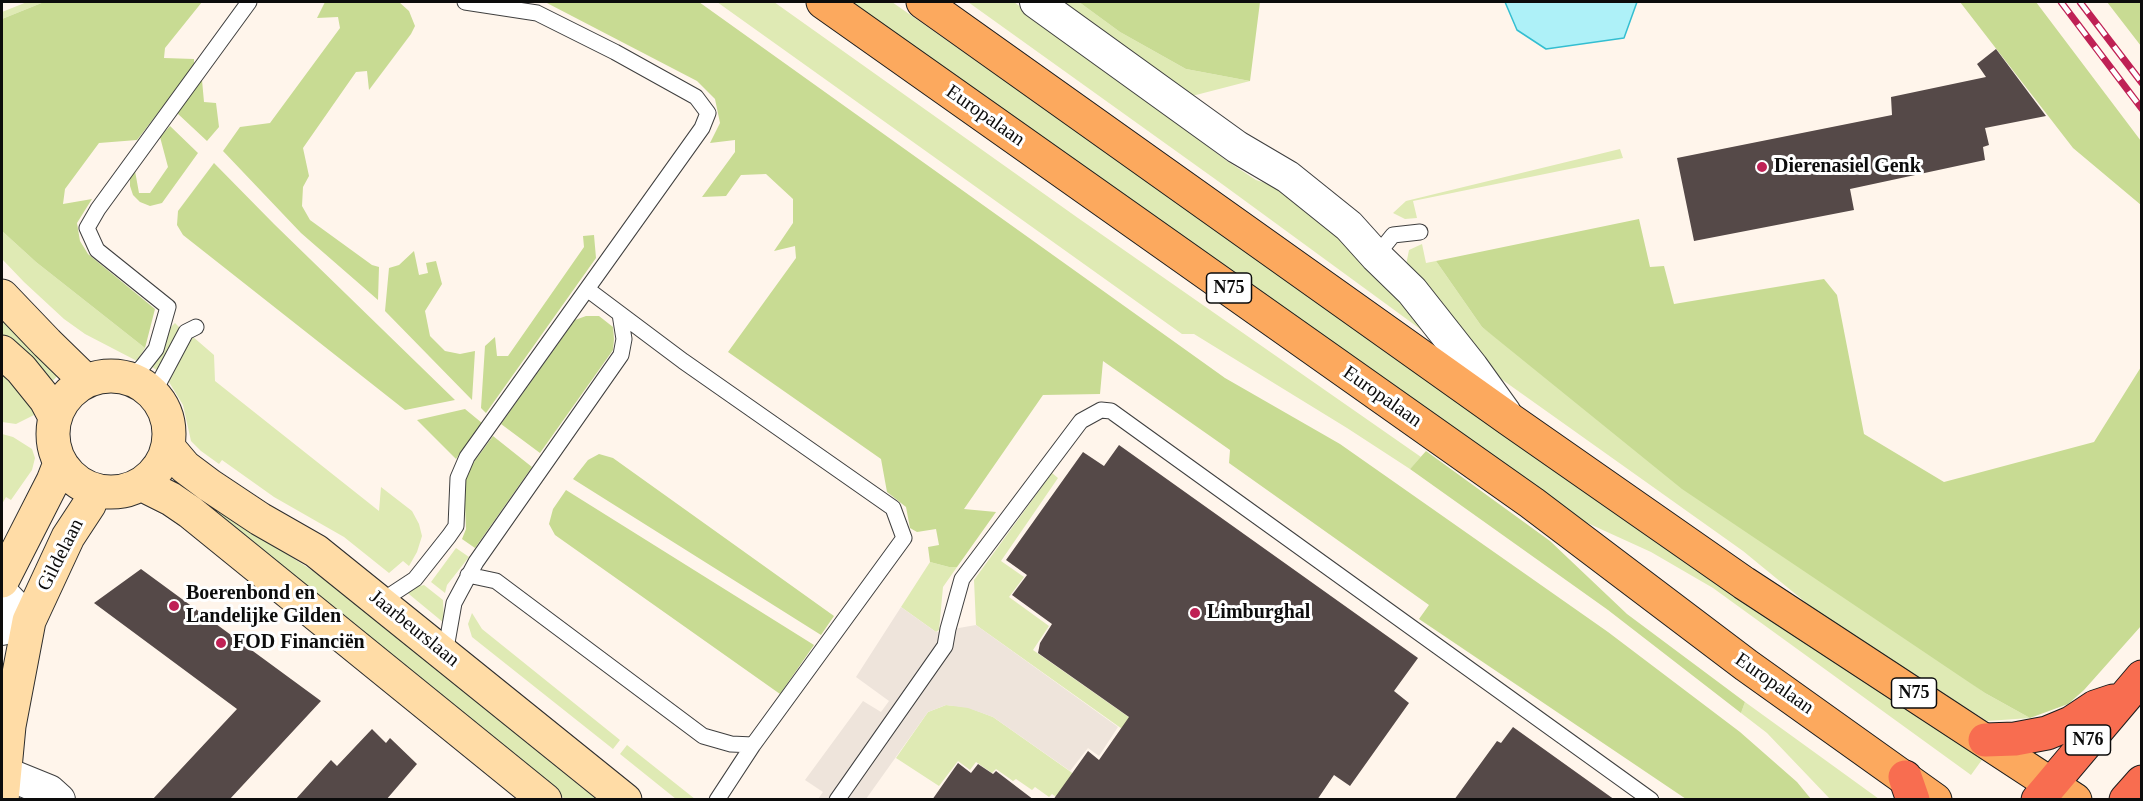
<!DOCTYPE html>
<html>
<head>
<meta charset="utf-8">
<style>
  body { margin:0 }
  #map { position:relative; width:2143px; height:801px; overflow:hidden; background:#fff5eb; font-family:"Times New Roman",serif }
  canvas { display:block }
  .frame { position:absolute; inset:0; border:3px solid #0c0c0c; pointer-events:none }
</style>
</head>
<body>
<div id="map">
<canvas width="2143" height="801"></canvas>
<div class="frame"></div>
</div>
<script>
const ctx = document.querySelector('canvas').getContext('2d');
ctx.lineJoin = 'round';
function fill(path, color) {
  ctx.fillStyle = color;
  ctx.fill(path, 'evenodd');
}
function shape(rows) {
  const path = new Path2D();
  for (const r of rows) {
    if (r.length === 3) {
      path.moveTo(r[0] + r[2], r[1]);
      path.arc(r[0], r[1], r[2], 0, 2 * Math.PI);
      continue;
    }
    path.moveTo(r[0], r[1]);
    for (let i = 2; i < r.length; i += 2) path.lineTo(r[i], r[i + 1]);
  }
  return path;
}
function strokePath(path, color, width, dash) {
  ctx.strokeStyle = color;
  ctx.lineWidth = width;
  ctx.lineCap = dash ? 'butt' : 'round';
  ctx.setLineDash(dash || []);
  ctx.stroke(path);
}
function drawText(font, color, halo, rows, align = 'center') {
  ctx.font = font + ' "Times New Roman",serif';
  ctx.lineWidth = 6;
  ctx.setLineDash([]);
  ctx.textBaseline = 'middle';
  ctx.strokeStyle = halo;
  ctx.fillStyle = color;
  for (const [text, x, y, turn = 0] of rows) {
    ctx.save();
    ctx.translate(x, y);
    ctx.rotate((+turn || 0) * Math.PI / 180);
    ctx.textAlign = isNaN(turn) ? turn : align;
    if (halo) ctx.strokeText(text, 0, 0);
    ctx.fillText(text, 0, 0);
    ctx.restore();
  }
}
fill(shape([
  [27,2,44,2,2,19,2,12],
  [717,2,774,2,1078,218,1421,457,1410,469,1347,428,1194,334,1182,334],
  [851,2,892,2,1316,299,1984,757,1971,775,1713,588,1651,552,1583,521],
  [968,2,1014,2,1227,161,1256,180,1271,185,1298,200,1377,273,1428,329,1423,331,1222,184],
  [1061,2,1079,2,1120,32,1186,69,1250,81,1192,96],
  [1620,149,1623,158,1413,201,1417,218,1405,219,1393,213,1406,201],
  [2,231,36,262,145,348,137,361,85,334,64,319,24,282,2,259],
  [1422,244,1426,263,1436,261,1482,327,1985,693,2030,718,1987,721,1826,619,1743,551,1497,376,1475,356,1450,313,1406,265,1409,250],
  [2,316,63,370,48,386,2,340],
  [175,323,181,329,159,372,151,366,167,331],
  [192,336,214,355,215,381,379,511,381,487,412,511,419,524,422,536,417,552,409,566,403,561,389,573,344,537,274,497,222,460,219,464,201,451,191,441,183,405,169,382],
  [2,365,38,402,34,415,16,424,2,422],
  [2,434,13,437,32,449,35,458,32,470,11,500,6,497,2,504],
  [1052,473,1058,478,1001,561,1024,577,1009,597,1049,626,1033,650,1140,725,1132,736,976,625,974,580],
  [208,495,275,538,282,551,316,573,598,799,565,799,279,568,198,509],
  [456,548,469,557,447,585,445,593,431,582],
  [930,562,949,567,957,567,943,587,939,630,936,632,901,607],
  [424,585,443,600,444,623,404,590],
  [472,613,482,629,620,740,613,749,472,637,468,624],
  [1745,702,1879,799,1830,799,1767,733,1741,713],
  [946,705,967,707,993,717,1095,789,1059,799,1052,794,1049,797,1035,787,1032,790,1016,779,1013,781,996,769,992,773,976,762,970,770,958,761,939,786,896,758,928,712],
  [627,745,695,799,676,799,620,754]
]), '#dfeab4');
fill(shape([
  [44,2,202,2,165,48,164,58,194,59,194,66,137,140,99,143,65,189,63,204,92,199,77,223,80,241,88,254,155,309,145,348,36,262,2,231,2,19],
  [325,2,399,2,409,11,415,26,411,34,369,90,367,71,356,72,303,148,309,176,303,187,302,206,310,220,372,265,379,267,378,300,301,233,223,151,240,127,270,123,340,28,338,17,317,18],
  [545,2,699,2,1225,378,1340,444,1608,632,1740,732,1797,782,1811,799,1686,799,1419,619,1429,605,1229,463,1230,450,1103,361,1100,394,1043,395,964,509,996,512,957,567,949,567,930,562,928,547,939,545,936,529,917,532,910,528,906,507,887,492,881,459,728,352,796,258,795,246,774,251,793,223,793,199,766,174,741,175,726,196,702,197,735,152,735,140,710,143,720,123,715,99,697,81],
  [1079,2,1260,2,1250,81,1186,69,1120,32],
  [1960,2,2036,2,2141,141,2141,205,2073,148],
  [2107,2,2141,2,2141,46],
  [202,80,204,102,216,103,219,127,207,141,177,113],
  [170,126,198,153,162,203,150,206,140,202,133,195,130,186,130,178,135,171,139,193,150,193,168,167,160,137],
  [214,163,274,224,455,400,405,410,183,235,177,225,178,211],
  [1639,219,1650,267,1664,266,1674,304,1824,279,1837,295,1864,434,1944,482,2094,442,2141,367,2141,626,2084,690,2068,704,2030,718,1985,693,1682,489,1482,327,1436,261],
  [594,235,596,258,486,413,481,408,485,346,495,337,497,356,508,356,584,247,583,236],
  [414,251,419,275,428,273,426,263,436,261,442,284,425,311,430,336,445,351,460,354,475,351,472,400,385,311,389,268,399,265],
  [586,316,599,316,613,327,614,339,613,350,540,453,501,424,575,320],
  [465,409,482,423,456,459,417,420],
  [493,436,532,467,475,548,462,539,466,529,464,482,471,466],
  [1426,451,1550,541,1627,614,1745,702,1741,713,1608,610,1410,469],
  [599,454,613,458,834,616,821,635,573,479,588,460],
  [566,490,814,645,780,694,555,535,549,524,553,509]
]), '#c8db93');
fill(shape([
  [901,607,936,632,976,625,1118,727,1099,756,1088,748,1070,771,993,717,968,708,946,705,928,712,866,799,818,799,823,792,805,780,863,701,881,712,889,701,856,677]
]), '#eee4db');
const water = shape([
  [1505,2,1637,2,1624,38,1546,49,1517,30,1505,2]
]);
fill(water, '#aef1f8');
strokePath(water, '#33bed1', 1.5);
fill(shape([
  [1996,49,2046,116,1985,128,1989,145,1983,147,1985,160,1850,189,1854,210,1694,241,1677,158,1892,115,1891,97,1986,77,1977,64],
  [1119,445,1418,658,1394,691,1409,703,1350,786,1334,775,1317,800,1053,800,1088,751,1099,760,1129,717,1038,653,1040,643,1052,624,1012,595,1027,575,1006,560,1083,452,1104,466],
  [141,569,321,701,229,800,152,800,237,709,94,603],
  [1513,727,1615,800,1454,800,1497,741,1501,743],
  [372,729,386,743,390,738,417,764,386,800,295,800,331,760,337,766],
  [958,763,971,773,978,764,993,774,996,771,1034,800,932,800]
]), '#554948');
const lane = shape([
  [1376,256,1393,235,1420,232],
  [587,289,683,361,893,508,904,538,753,745,717,800],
  [129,379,142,367,156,349,168,307,97,250,87,228,98,209,249,2],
  [153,394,186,332,196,327],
  [468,575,496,581,703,736,731,744,753,745],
  [380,602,415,579,449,536,456,526,458,478,467,457,702,128,708,113,696,97,615,52,537,13,465,2],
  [445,654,454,603,476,562,621,355,624,339,620,314],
  [837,800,945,646,948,629,962,579,1081,421,1101,410,1111,411,1651,800]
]);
const street = shape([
  [1036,2,1237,147,1288,177,1349,226,1376,256,1412,291,1472,367,1505,413],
  [2,593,29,621,2,629],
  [2,779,17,778,49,791,59,800]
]);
const secondary = shape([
  [2,296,47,343,86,381],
  [2,352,21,369,46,400,55,417],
  [111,434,58],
  [168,447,185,467,209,485,260,519,316,551,625,800],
  [141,484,171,499,190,512,545,800],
  [2,581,53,481,60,463],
  [2,800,9,726,29,621,68,537,89,505,95,490]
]);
const primary = shape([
  [823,2,1532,503,1746,665,1935,800],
  [923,2,1509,419,1744,583,2075,800]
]);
const highway = shape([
  [1985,740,2015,739,2047,733,2071,723,2095,707,2113,701],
  [1905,777,1913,800],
  [2038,800,2142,677],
  [2126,800,2142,782]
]);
strokePath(lane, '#3f3f3f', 17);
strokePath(street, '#3f3f3f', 34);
strokePath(secondary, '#2e2e2e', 35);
strokePath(primary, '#1d1d1d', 35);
strokePath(highway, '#1d1d1d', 35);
strokePath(lane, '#fff', 15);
strokePath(street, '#fff', 32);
strokePath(secondary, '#ffdca6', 33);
strokePath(primary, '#fca95e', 33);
strokePath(highway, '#f86d50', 33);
const rail = shape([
  [2061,2,2142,109],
  [2080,2,2142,83]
]);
strokePath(rail, '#bf2155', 7);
strokePath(rail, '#fff', 4.5, [14]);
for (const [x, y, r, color] of [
  [1762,167,6,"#bf2155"],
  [174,606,6,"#bf2155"],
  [1195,613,6,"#bf2155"],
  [221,643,6,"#bf2155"]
]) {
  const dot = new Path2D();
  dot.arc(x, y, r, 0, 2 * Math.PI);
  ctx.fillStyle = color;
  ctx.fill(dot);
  strokePath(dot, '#fff', 2);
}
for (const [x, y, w] of [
  [1229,288,45],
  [1914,693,45],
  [2088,740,45]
]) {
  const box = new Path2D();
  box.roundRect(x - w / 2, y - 15, w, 30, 4.5);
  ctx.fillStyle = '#fff';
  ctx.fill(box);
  strokePath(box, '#0c0c0c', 1.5);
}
drawText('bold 18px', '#0c0c0c', null, [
  ["N75",1229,288],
  ["N75",1914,693],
  ["N76",2088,740]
]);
drawText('20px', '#0c0c0c', '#fff', [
  ["Europalaan",985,116,35],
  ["Europalaan",1382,397,35],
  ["Gildelaan",61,555,-63],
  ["Jaarbeurslaan",414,629,39],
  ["Europalaan",1774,684,35]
]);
drawText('bold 20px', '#0c0c0c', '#fff', [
  ["Dierenasiel Genk",1774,167],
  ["Boerenbond en",186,594],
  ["Landelijke Gilden",186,617],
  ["Limburghal",1207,613],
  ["FOD Financiën",233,643]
], 'left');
</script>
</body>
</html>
